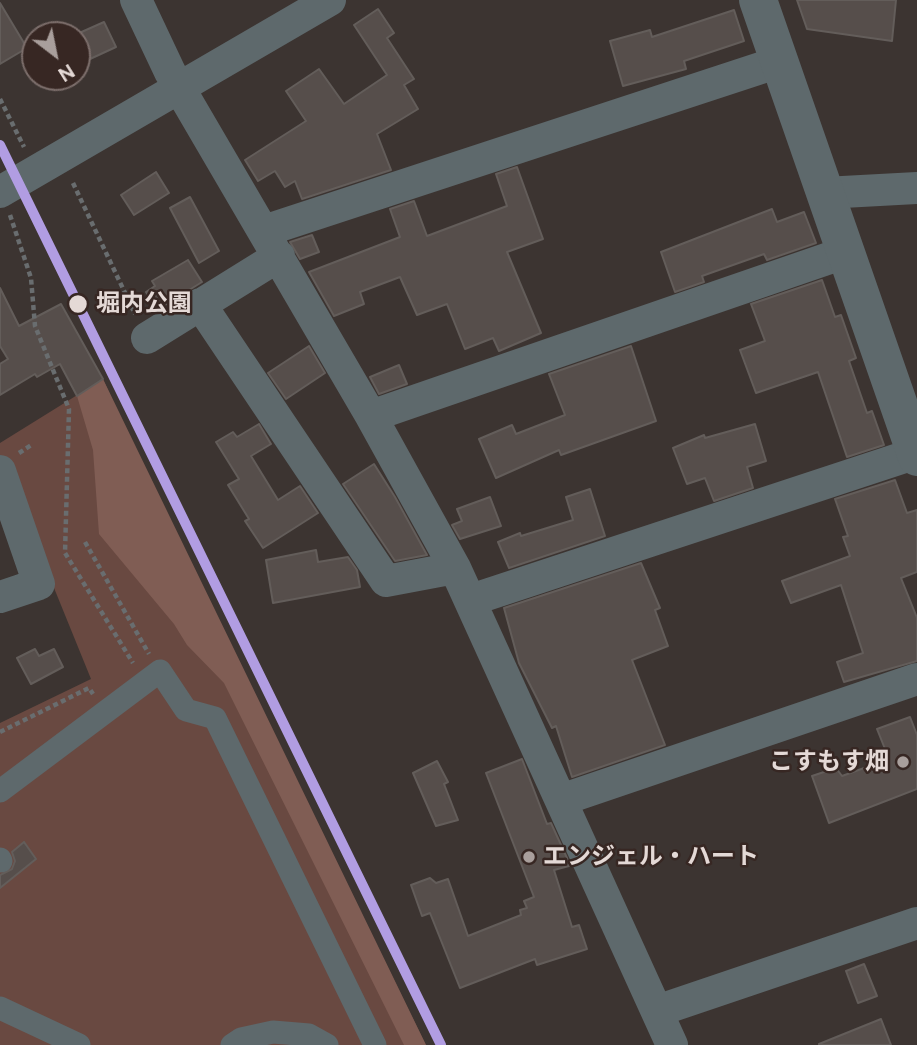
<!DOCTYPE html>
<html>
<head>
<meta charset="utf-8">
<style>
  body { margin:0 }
  #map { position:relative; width:917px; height:1045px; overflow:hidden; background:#3c3431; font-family:Figtree,sans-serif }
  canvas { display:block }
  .north { position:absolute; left:21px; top:21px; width:70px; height:70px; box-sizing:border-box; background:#372723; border:2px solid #7c6e6b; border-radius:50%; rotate:148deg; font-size:19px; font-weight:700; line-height:28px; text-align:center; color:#e4d9d6 }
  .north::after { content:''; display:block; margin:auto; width:24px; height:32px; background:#a99f9c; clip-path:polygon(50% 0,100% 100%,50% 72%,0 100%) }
</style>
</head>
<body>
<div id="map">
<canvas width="917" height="1045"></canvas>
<div class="north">N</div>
</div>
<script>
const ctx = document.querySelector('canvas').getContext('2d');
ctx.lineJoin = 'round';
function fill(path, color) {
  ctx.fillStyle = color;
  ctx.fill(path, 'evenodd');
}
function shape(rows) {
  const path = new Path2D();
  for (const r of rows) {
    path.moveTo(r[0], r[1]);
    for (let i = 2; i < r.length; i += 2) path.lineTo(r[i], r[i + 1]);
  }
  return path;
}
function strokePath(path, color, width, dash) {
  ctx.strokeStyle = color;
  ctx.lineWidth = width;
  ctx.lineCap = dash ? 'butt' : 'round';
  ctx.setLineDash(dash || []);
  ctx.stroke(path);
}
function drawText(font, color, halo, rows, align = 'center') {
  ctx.font = font + ' Figtree,"Noto Sans JP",sans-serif';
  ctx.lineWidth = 5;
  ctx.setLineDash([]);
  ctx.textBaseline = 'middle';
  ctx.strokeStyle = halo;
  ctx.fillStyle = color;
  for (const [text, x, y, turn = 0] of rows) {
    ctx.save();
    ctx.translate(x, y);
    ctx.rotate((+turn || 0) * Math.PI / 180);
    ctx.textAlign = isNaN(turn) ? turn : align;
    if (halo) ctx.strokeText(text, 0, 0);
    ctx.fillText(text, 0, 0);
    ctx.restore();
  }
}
fill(shape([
  [103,379,150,483,426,1045,0,1045,0,723,91,679,0,455,0,443]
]), '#694941');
fill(shape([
  [103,379,426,1045,404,1045,224,683,187,645,174,624,99,534,93,450,77,396]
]), '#805d54');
const building = shape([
  [797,0,896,0,892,41,807,29,797,0],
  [0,3,27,48,0,64,0,3],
  [378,9,394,33,387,38,414,79,404,85,418,109,377,134,391,170,302,199,295,181,285,187,275,171,258,181,245,160,306,121,286,91,319,69,344,104,387,75,354,25,378,9],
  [734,10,744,41,684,61,686,69,623,86,610,41,650,30,652,37,734,10],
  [104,22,116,47,77,65,77,34,104,22],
  [517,167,543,239,507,252,541,333,499,351,493,338,465,349,447,304,417,315,400,277,360,292,364,304,334,316,309,272,400,237,390,209,414,201,427,236,507,206,496,174,517,167],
  [156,172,169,193,134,215,121,195,156,172],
  [190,197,219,251,199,263,170,208,190,197],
  [772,209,777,222,804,212,816,243,767,260,764,254,702,276,704,282,675,292,661,252,772,209],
  [312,235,319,252,300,259,290,242,312,235],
  [188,260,202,282,157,310,146,292,155,286,152,281,188,260],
  [822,280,835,317,841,315,856,358,849,361,867,413,872,411,884,445,847,457,818,372,756,393,740,350,765,341,751,304,822,280],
  [0,288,19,326,61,304,103,379,77,396,60,364,37,377,35,374,0,395,0,364,8,359,0,346,0,288],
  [309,346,325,373,286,399,268,373,309,346],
  [631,346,656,421,561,455,559,450,496,478,479,439,512,425,516,434,565,415,549,374,631,346],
  [399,365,407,384,379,394,370,377,399,365],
  [259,424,271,444,251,456,278,500,300,486,318,513,263,548,245,521,249,519,228,485,239,479,216,442,233,432,237,437,259,424],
  [755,424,766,461,747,467,753,488,714,501,705,478,687,484,673,448,704,435,705,438,755,424],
  [374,464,395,497,427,555,395,561,343,484,374,464],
  [895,480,907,513,917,510,917,572,901,578,917,618,917,661,844,682,837,662,863,653,841,585,791,603,782,581,850,556,843,537,848,536,835,499,895,480],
  [590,489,605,536,509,568,498,542,520,533,521,536,573,520,566,497,590,489],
  [490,497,501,526,460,539,452,525,462,521,457,509,490,497],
  [316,550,318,562,348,557,357,570,360,587,273,603,266,560,316,550],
  [641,563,660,608,655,610,668,646,632,660,665,745,572,777,556,726,552,728,519,663,504,608,641,563],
  [35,649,39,656,54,649,63,667,31,684,17,658,35,649],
  [910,717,917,735,917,789,829,823,812,776,836,768,842,776,889,759,877,729,910,717],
  [522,759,547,824,551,823,567,858,569,866,554,870,572,927,579,925,587,949,537,965,535,959,460,988,430,913,422,916,411,885,430,878,436,883,448,879,468,936,521,915,520,910,527,908,524,901,534,897,486,773,522,759],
  [437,761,448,782,444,784,458,820,436,826,413,773,437,761],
  [24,842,36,859,0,888,0,875,12,869,15,861,12,852,24,842],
  [864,964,877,996,858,1003,846,971,864,964],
  [881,1019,891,1045,819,1045,819,1044,881,1019]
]);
fill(building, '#564e4b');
strokePath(building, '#635d5a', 2);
strokePath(shape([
  [0,99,24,147],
  [73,183,135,314],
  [10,215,31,278,35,326,69,409,65,553,133,663],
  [19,453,33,444],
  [85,542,149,654],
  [0,732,89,688,93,694]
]), '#696d6f', 4.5, [5, 3.5]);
strokePath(shape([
  [0,791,160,671,186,710,215,718,375,1045],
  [0,859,1,861],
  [0,1008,79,1045],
  [232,1045,241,1039,273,1032,309,1035,327,1045]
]), '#5e696c', 23);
strokePath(shape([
  [136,0,170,72,371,416,455,568,672,1045],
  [0,192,330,0],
  [824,193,917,188],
  [264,231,779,62],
  [200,304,386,581,455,568],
  [147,338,279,256],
  [371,416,844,253],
  [0,471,39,584,0,597],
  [471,600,917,453],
  [561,800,917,679],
  [657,1011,917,923]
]), '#5e696c', 32);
strokePath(shape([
  [758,0,917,457]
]), '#5e696c', 38);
strokePath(shape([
  [0,145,441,1045]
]), '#b19de2', 10);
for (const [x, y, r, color] of [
  [78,304,10,"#e4d9d6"],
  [903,762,7,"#a99f9c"],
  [529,857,7,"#a99f9c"]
]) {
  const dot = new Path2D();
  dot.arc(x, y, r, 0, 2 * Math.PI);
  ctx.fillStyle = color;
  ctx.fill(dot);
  strokePath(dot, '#372723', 2.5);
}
drawText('bold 24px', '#e4d9d6', '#372723', [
  ["堀内公園",96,304]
], 'left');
drawText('bold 24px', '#e4d9d6', '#372723', [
  ["こすもす畑",889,762],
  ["エンジェル・ハート",543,857,"left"]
], 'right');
</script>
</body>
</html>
